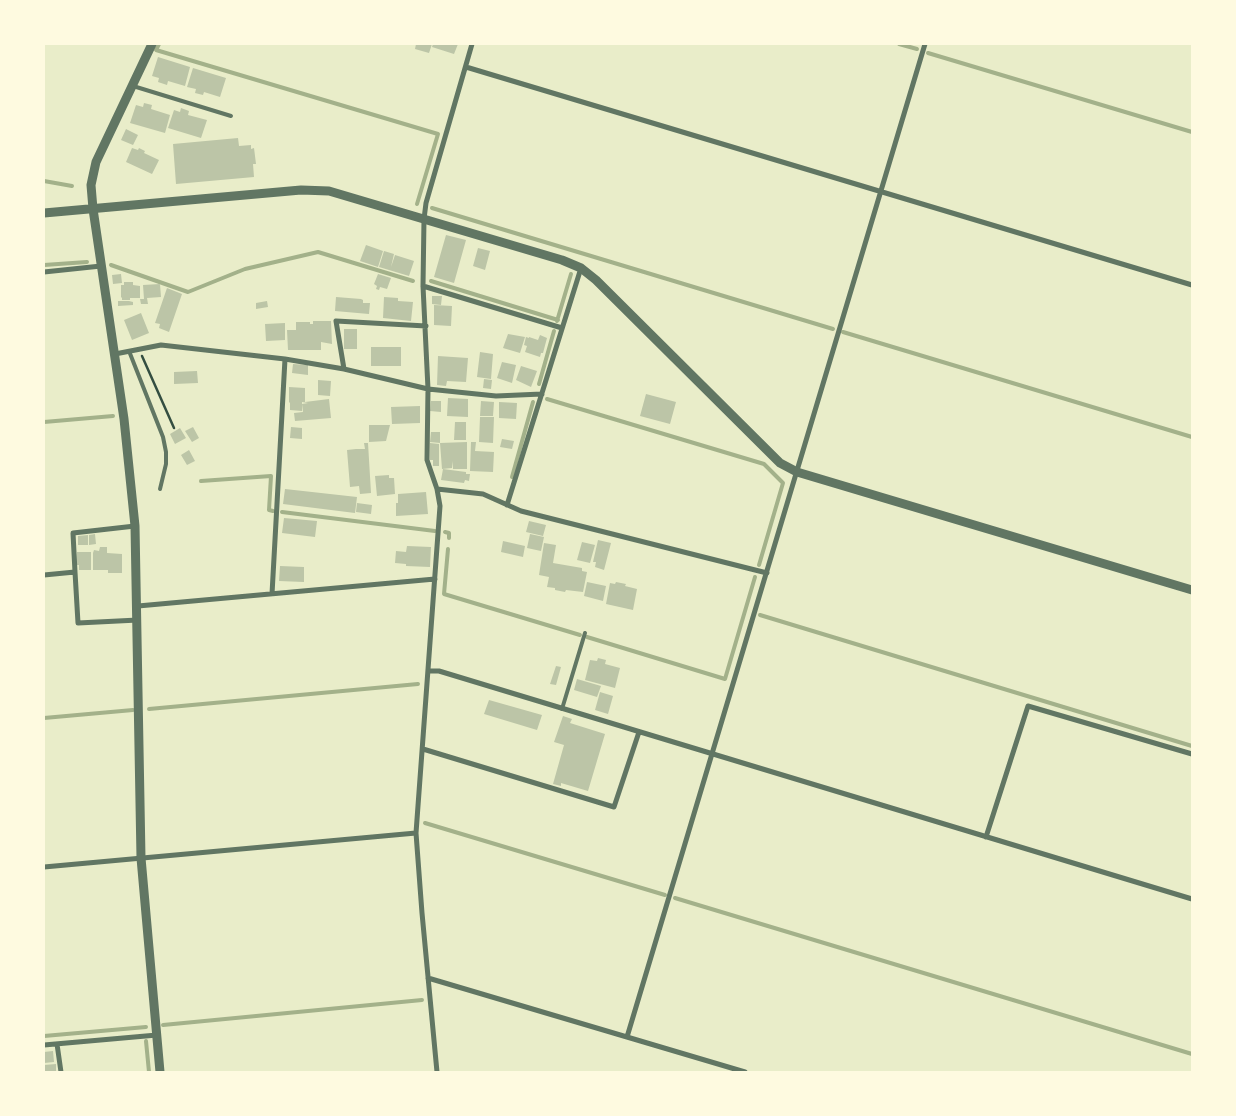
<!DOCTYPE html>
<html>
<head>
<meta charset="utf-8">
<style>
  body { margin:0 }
  #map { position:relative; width:1236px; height:1116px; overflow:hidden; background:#e9edc9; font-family:"Archivo Narrow",sans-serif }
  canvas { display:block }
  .frame { position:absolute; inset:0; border:45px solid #fefae0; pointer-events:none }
</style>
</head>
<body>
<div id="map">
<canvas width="1236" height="1116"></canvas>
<div class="frame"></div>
</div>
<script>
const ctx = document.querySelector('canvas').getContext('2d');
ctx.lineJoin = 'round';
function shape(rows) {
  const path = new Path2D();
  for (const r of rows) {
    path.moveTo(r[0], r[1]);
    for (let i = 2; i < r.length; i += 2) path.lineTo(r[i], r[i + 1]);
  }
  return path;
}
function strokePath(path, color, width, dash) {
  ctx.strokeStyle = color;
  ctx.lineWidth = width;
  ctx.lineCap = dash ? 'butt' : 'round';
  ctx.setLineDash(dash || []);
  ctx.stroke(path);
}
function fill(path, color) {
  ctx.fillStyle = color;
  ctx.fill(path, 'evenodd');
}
strokePath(shape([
  [159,44,156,50,438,134,417,204],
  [899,44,917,49],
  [928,53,1192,132],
  [44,181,72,186],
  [432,208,833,329],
  [44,265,87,262],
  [111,265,188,292,245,269,318,252,413,281],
  [431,281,558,320],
  [557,321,571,274],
  [843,332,1192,437],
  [539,384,554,331],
  [547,399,764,464,783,483,759,565],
  [44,422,113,416],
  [512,477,533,402],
  [201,481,271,476,269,510,273,511],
  [282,512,435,531],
  [445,532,449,533,449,538],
  [448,549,444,594,580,635],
  [760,615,1192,746],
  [587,637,725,679,755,577],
  [149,709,418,684],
  [44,718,133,710],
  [425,823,665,895],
  [675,898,1192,1054],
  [163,1025,422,1000],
  [44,1036,146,1027],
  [146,1041,149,1072]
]), '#a3b18a', 4);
fill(shape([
  [416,44,432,44,429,53,415,49],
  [433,44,458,44,454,54,432,47],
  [158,57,190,67,185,86,168,81,167,85,158,82,159,78,152,76],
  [193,68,226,78,220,97,204,92,203,95,195,93,196,89,187,87],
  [144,103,152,105,151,109,170,115,165,133,130,123,136,105,143,107],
  [181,108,189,111,188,115,207,120,201,138,168,128,174,110,180,112],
  [126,129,138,135,133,145,121,140],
  [238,138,239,146,251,145,251,149,254,148,256,164,253,164,254,177,176,184,173,144],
  [132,148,138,150,139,148,145,151,144,153,159,160,152,174,126,162],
  [446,235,466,240,454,283,434,277],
  [366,245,383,251,378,267,360,261],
  [478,248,490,251,485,270,473,266],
  [384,251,394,254,391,267,395,255,414,261,409,276,379,267],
  [121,274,122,283,113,284,112,275],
  [378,274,391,278,387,289,380,287,379,290,376,289,377,286,374,284],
  [124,282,133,282,133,285,140,286,140,298,130,298,130,300,122,300,122,298,121,297,121,285,124,285],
  [160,284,161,297,147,298,148,304,141,304,140,299,144,299,143,285],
  [167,288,182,294,169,332,159,328,160,324,155,323],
  [432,296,442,296,441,305,432,304],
  [336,297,361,299,363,300,363,303,370,303,369,314,335,311],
  [384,297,398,298,398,301,413,302,411,321,383,318],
  [118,301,129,301,133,302,133,305,118,306],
  [267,301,268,307,256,309,256,303],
  [434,305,452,306,451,326,434,325],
  [141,313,149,333,132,340,124,320],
  [313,321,331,321,332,344,321,342,321,350,288,350,287,330,296,330,296,322,310,322,310,324,313,324],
  [285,323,285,340,266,341,265,324],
  [344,329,357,329,357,349,344,349],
  [508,334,525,337,520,353,503,348],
  [540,335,547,338,543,353,541,353,540,357,525,352,527,346,524,345,526,337,529,338,529,337,538,340],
  [371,347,401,347,401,366,371,366],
  [480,352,493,354,491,379,477,377],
  [438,356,468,358,466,382,447,381,446,386,437,385],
  [502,362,516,365,512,383,497,378],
  [293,364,308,365,308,375,292,373],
  [521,366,537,371,531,387,516,380],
  [197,371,198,383,174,384,174,372],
  [484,379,492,380,491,389,483,388],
  [318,380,331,381,330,396,318,395],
  [289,387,305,388,305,402,329,399,331,418,295,421,294,413,303,412,302,404,308,403,302,402,302,411,290,410,290,403,289,402],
  [646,394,676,402,670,424,640,416],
  [448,398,468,399,468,417,447,416],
  [431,401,441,401,441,412,430,411],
  [481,401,494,402,493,416,480,416],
  [499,402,517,403,516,419,499,418],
  [420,406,420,423,392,424,391,407],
  [480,417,494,417,493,443,479,442],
  [455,422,466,422,466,440,454,440],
  [369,425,390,425,386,441,369,442],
  [193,427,199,438,192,442,185,431],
  [291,427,302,428,302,439,290,438],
  [180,428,186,438,175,444,170,434],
  [431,432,440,432,440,443,430,442],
  [502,439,514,441,512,449,500,447],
  [467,442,467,469,453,469,453,461,452,468,442,469,440,443],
  [471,442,476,442,475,451,494,452,493,472,470,471],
  [364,443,368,443,371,493,360,494,359,486,350,487,347,450,356,449,356,453,356,449,365,449],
  [430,443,439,444,439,466,433,466,433,460,430,460],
  [189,450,195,461,187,465,181,455],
  [443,469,466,472,466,474,470,474,469,481,465,480,464,483,441,480],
  [389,475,389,478,394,478,395,494,377,496,375,476],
  [285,489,357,497,355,513,283,504],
  [426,492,428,514,396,516,396,503,398,503,398,494],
  [357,503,372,505,371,514,356,512],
  [284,518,317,521,315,537,282,533],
  [529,521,546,525,543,536,526,532],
  [95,534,96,544,89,545,89,535],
  [530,534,544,537,541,551,527,548],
  [88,535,88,545,78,545,78,536],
  [598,540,611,543,604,570,595,567,596,562,593,562],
  [503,541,525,546,523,557,501,552],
  [582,542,595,545,590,563,577,560],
  [544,543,556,545,553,563,582,568,582,571,587,572,583,592,566,590,565,592,555,590,555,588,547,587,549,577,539,575],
  [407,546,431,547,430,567,406,566,406,564,395,563,396,551,406,552],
  [100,547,107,547,107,553,122,554,122,573,108,573,108,570,93,570,93,553,94,550,99,551],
  [77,552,91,552,91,570,79,570,79,565,76,565],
  [280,566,304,567,304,582,279,581],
  [587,582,606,586,603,601,584,596],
  [616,582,626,584,625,586,637,589,633,610,606,604,610,583,615,584],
  [598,658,606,660,605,664,620,668,615,688,585,680,590,660,597,661],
  [556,666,561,667,556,685,550,684],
  [577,679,601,686,597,697,574,690],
  [600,692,613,696,608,714,595,710],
  [489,700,542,715,537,730,484,714],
  [563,716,572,719,570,723,605,734,588,791,561,783,561,786,553,784,564,745,554,742],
  [53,1051,54,1062,44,1063,44,1052],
  [56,1064,56,1072,44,1072,44,1065]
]), '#bcc5a7');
strokePath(shape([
  [142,356,174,428]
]), '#344e41', 2.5);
strokePath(shape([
  [133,86,231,116],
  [129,351,163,437,166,452,166,464,160,489],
  [562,709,585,633]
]), '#617663', 4);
strokePath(shape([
  [466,67,1192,285],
  [44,272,101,266],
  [423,286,562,328],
  [115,354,161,345,285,359,344,369,428,389,496,396,542,394],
  [344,369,336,321,426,326],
  [437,489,483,494,521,511,767,573],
  [507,505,581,268],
  [75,572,78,623,138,620],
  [44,575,75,572,73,533,135,526],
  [272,594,285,359],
  [138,606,435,579],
  [429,671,439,671,1192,899],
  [423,749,614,807,639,732],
  [986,837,1028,706,1192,754],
  [44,867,416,833],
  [428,978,745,1072],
  [627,1037,925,44],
  [57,1044,61,1072],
  [44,1045,157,1035],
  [437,1072,422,913,416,833,440,506,437,489,427,460,428,389,423,286,424,219,426,203,472,44]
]), '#617663', 5);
strokePath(shape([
  [152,44,96,162,91,185,93,209,124,419,135,526,141,858,160,1072],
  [44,213,301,190,329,191,562,260,581,268,596,280,780,463,797,472,1192,590]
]), '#617663', 9);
</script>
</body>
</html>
